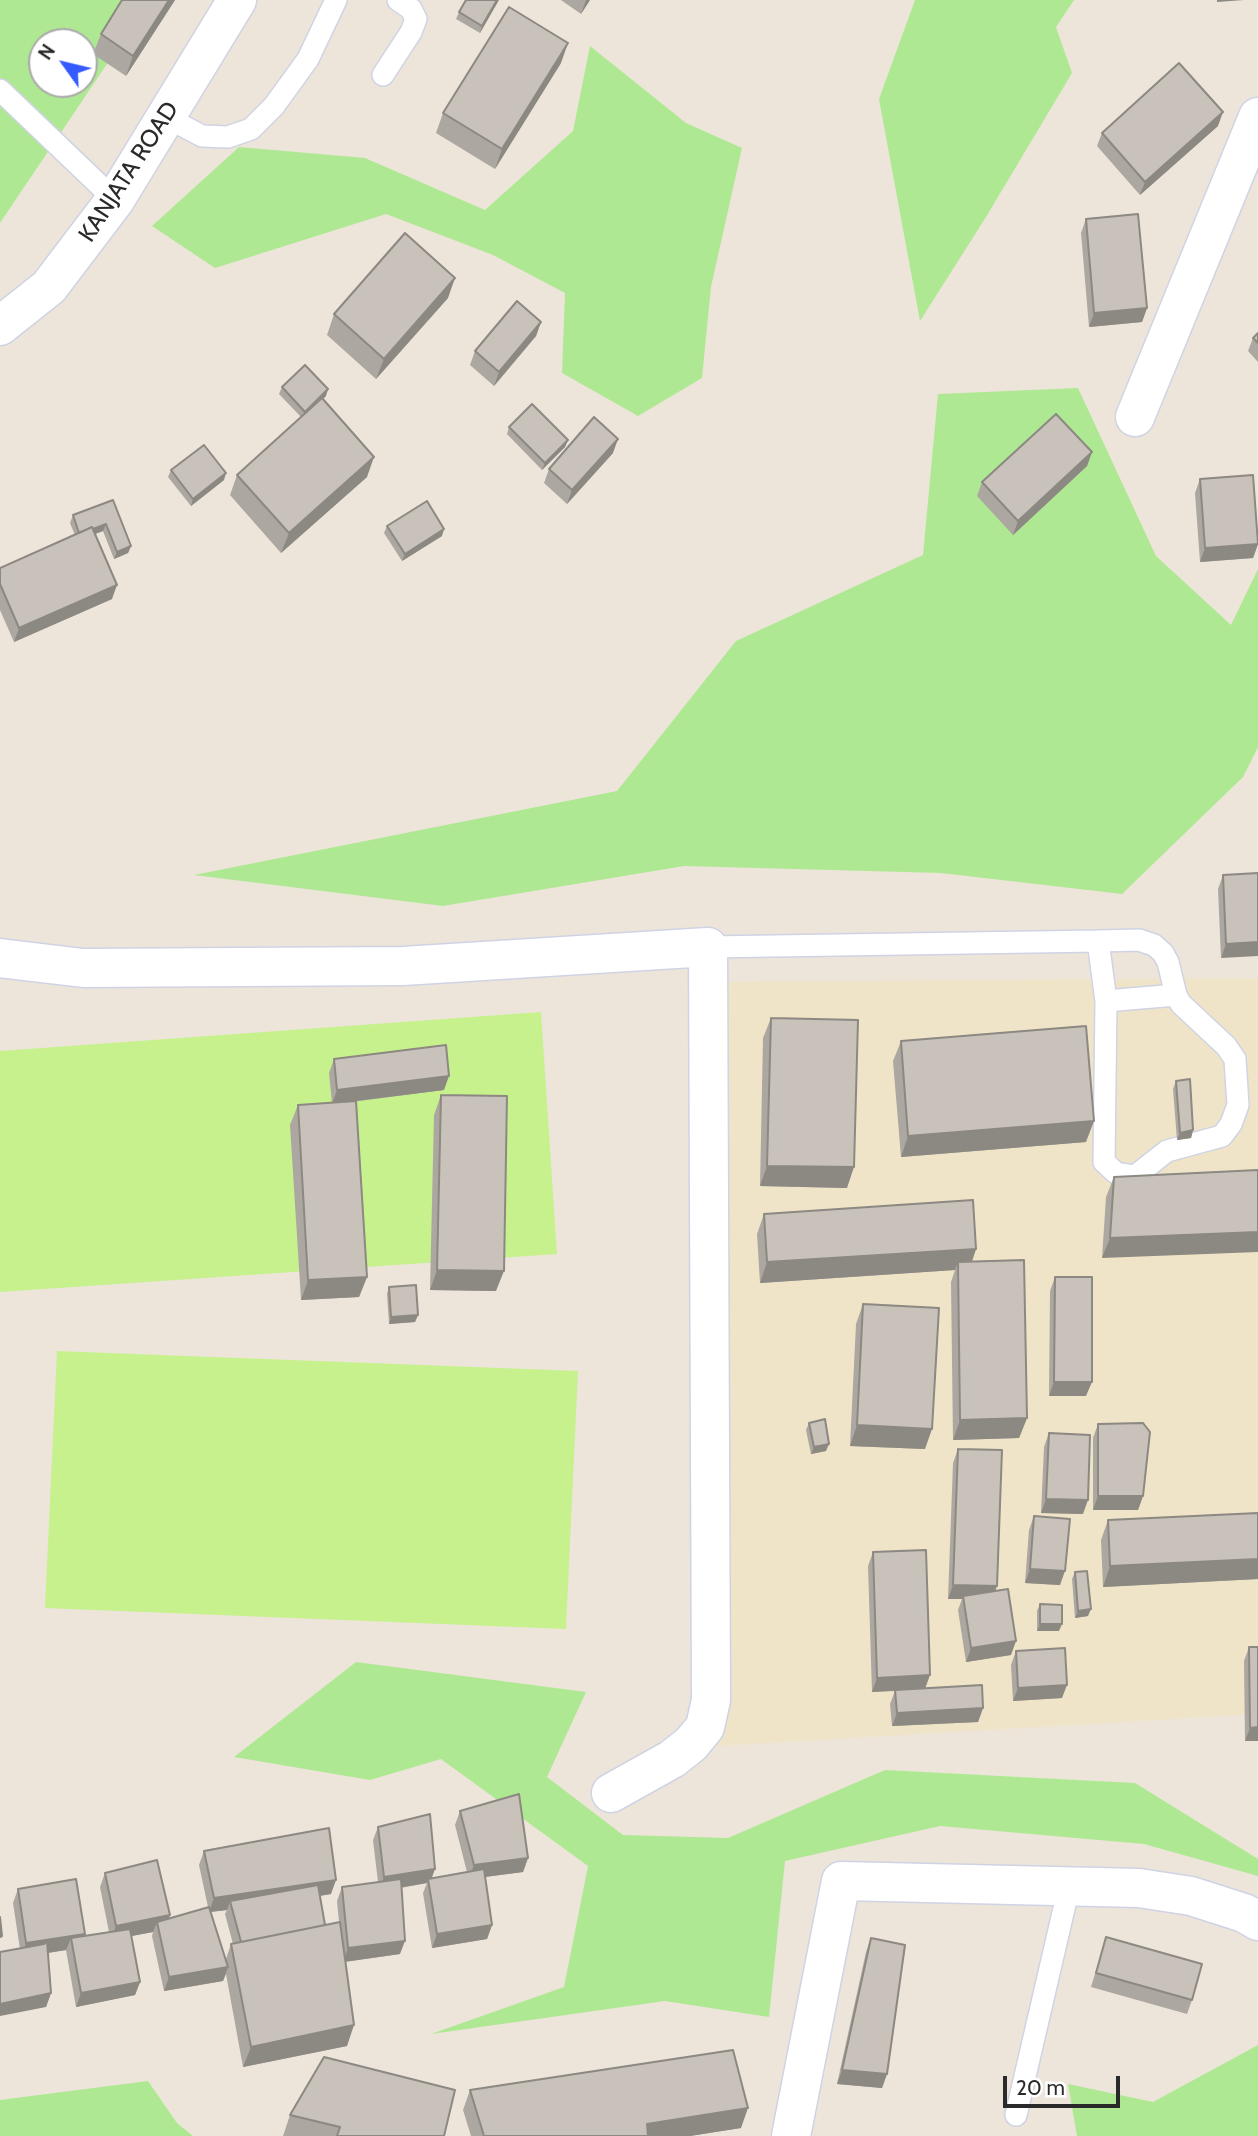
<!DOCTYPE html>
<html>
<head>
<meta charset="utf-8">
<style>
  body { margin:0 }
  #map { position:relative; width:1258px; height:2136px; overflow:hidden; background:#ede5da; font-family:Cabin,sans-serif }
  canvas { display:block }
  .north { position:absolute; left:28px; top:28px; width:70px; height:70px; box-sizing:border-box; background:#fff; border:2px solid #aaa; border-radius:50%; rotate:304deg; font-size:19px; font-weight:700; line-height:28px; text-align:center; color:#2a2a2a }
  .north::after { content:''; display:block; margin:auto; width:24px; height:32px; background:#355aff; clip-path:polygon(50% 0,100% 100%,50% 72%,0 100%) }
  .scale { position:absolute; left:1003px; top:2076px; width:117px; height:32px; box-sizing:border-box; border:4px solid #2a2a2a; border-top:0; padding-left:9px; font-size:21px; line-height:24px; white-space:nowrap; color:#2a2a2a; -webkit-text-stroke:5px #fff; paint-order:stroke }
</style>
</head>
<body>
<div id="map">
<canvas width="1258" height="2136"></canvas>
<div class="north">N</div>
<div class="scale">20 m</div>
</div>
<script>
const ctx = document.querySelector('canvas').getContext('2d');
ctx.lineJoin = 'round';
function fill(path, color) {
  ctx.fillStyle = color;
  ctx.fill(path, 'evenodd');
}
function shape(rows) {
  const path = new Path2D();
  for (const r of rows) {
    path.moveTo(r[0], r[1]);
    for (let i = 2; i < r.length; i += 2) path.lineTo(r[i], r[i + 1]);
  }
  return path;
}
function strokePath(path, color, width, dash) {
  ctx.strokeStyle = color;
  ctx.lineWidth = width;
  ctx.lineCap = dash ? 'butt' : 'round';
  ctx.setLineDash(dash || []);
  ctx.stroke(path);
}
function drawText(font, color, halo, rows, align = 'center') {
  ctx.font = font + ' Cabin,sans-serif';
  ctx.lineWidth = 5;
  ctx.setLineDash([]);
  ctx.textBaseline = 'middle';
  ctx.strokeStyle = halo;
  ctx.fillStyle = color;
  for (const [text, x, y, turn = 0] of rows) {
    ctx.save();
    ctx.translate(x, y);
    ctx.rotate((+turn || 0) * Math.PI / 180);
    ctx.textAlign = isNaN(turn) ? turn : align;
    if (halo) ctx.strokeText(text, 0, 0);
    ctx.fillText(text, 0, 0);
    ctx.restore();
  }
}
fill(shape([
  [1258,978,1258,1714,717,1746,717,982]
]), '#f0e4c8');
fill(shape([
  [0,0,150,0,0,223],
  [42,42,84,42,84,84,42,84],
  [915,0,1074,0,1056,27,1072,73,986,217,920,321,879,99],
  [590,46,686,123,742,148,711,287,702,378,638,416,562,373,565,293,493,255,386,214,215,268,152,226,239,147,365,158,485,210,573,131],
  [1078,388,1156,556,1231,625,1258,569,1258,747,1243,777,1122,894,941,873,684,866,443,906,194,875,617,791,736,641,923,555,938,394],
  [356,1662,586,1692,547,1777,623,1835,728,1838,885,1770,1135,1783,1258,1859,1258,1876,1144,1844,940,1826,785,1861,769,2017,665,2001,431,2034,564,1987,588,1866,441,1759,370,1780,234,1757],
  [1258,2045,1258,2136,1077,2136,1068,2084,1153,2102],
  [148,2081,177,2123,193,2136,0,2136,0,2100]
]), '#afe892');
fill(shape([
  [541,1012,557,1254,0,1292,0,1051],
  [57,1351,578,1371,566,1629,45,1608]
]), '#c6f18d');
const lane = shape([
  [383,75,411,32,416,19,411,9,398,0],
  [0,90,115,200],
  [166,117,202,136,228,137,251,129,274,106,308,59,336,0],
  [708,947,1098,941,1139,940,1154,945,1163,953,1168,962,1176,995,1181,1004,1226,1046,1235,1059,1238,1105,1231,1124,1222,1136,1167,1151,1135,1176,1116,1173,1104,1162,1106,1001,1098,941],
  [1106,1001,1176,995],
  [1016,2115,1069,1887]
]);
const street = shape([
  [0,326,49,287,115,200,237,0],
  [1135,417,1258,117],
  [0,958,83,968,403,966,708,947,711,1700,705,1727,691,1744,672,1759,611,1793],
  [791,2136,841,1881,1139,1888,1191,1896,1244,1913,1258,1921]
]);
strokePath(lane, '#cfd3e4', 24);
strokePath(street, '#cfd3e4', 41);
strokePath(lane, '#fff', 21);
strokePath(street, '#fff', 38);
fill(shape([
  [122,0,175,0,126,76,93,54,101,34],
  [561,0,590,0,581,14],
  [498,1,480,33,456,19,459,12],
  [561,63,495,169,436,133,443,113],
  [1218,126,1140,195,1097,146,1102,133],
  [1086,219,1147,308,1142,322,1089,327,1081,233],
  [448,298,376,379,327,335,334,314],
  [541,322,536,336,494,386,470,365,475,351],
  [1258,333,1258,362,1248,351,1253,338],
  [282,387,326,396,323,399,367,477,281,553,230,495,237,475,301,417,279,394],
  [509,427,568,440,565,447,542,470,507,434],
  [1092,452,1087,466,1013,535,977,496,982,482],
  [613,453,567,504,544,483,549,469],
  [171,470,224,480,191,506,168,477],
  [1200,479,1258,544,1253,558,1200,562,1195,493],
  [113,500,131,546,128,553,114,559,103,531,95,534,112,599,14,642,0,610,0,568,75,535,70,523,73,515],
  [387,526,442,536,402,561,384,533],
  [1258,873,1221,958,1218,889,1223,875],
  [771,1018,847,1188,760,1186,763,1038],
  [901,1041,1086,1142,901,1157,893,1061],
  [334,1059,444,1090,351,1102,367,1277,359,1297,301,1300,290,1125,298,1105,332,1103,329,1073],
  [1176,1081,1193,1130,1191,1138,1177,1140,1173,1089],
  [441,1095,496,1291,430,1290,434,1115],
  [1258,1170,1102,1258,1106,1197,1114,1177],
  [764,1214,976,1249,972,1262,1027,1418,1019,1438,953,1440,951,1282,955,1270,760,1283,757,1234],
  [1055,1277,1086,1396,1049,1396,1050,1291],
  [389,1287,418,1315,415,1322,389,1324,387,1294],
  [863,1304,925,1449,850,1446,856,1324],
  [809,1423,826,1451,811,1454,806,1430],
  [1098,1424,1143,1496,1138,1510,1093,1510,1093,1438],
  [1049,1433,1083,1514,1041,1513,1044,1447],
  [958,1449,995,1591,1011,1655,966,1662,958,1610,962,1599,948,1599,953,1463],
  [1258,1513,1258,1579,1103,1587,1101,1540,1108,1520],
  [1034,1516,1060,1585,1025,1583,1029,1530],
  [873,1552,925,1689,983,1708,978,1722,892,1726,890,1704,895,1691,872,1692,868,1566],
  [1075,1572,1088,1616,1075,1618,1072,1579],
  [1040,1604,1059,1631,1037,1631,1037,1611],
  [1249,1647,1258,1647,1258,1741,1245,1741,1244,1661],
  [1016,1651,1062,1698,1013,1701,1011,1665],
  [460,1811,528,1858,523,1872,485,1877,492,1925,487,1939,432,1948,423,1893,427,1883,401,1888,400,1954,345,1962,347,2046,243,2067,226,1974,223,1981,164,1991,152,1936,153,1932,131,1936,140,1982,135,1995,76,2007,66,1950,48,1953,51,1993,46,2007,20,1949,13,1903,18,1889,85,1934,84,1936,109,1932,100,1887,105,1873,170,1915,169,1918,208,1907,199,1865,204,1851,331,1894,320,1896,325,1925,339,1922,337,1901,342,1887,378,1882,373,1840,378,1827,431,1878,467,1872,455,1825],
  [227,1910,225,1914,233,1944,231,1944,226,1959,211,1912],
  [1106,1937,1192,2000,1187,2014,1091,1987],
  [871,1938,887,2074,882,2088,837,2084,866,1952],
  [470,2090,741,2128,690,2136,471,2136,463,2110],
  [290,2115,444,2136,283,2136]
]), '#aca7a0');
fill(shape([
  [169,0,175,0,126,76,133,56],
  [497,0,499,0,480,33,482,26],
  [586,0,590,0,581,14],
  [1217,0,1244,0,1217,2],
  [568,43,561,63,495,169,502,149],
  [1223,112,1218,126,1140,195,1145,182],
  [455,278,448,298,376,379,384,359],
  [1147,308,1142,322,1089,327,1094,313],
  [541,322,536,336,494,386,499,372],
  [328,389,326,396,302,419,305,412],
  [618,439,613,453,567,504,572,490],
  [568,440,565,447,542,470,545,463],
  [1092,452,1087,466,1013,535,1018,521],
  [374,457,367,477,281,553,289,533],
  [226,473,224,480,191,506,193,499],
  [106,524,103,531,77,541,80,534],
  [444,529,442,536,402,561,405,554],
  [1258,544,1253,558,1200,562,1205,548],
  [131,546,128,553,114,559,117,552],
  [117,585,112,599,14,642,19,628],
  [1258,942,1258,956,1221,958,1226,944],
  [449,1076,444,1090,332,1104,337,1090],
  [1094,1121,1086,1142,901,1157,908,1136],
  [1193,1130,1191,1138,1177,1140,1180,1133],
  [767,1166,854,1167,847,1188,760,1186],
  [1258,1232,1258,1252,1102,1258,1110,1238],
  [976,1249,969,1269,958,1262,955,1270,760,1283,767,1262],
  [437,1270,504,1271,496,1291,430,1290],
  [367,1277,359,1297,301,1300,308,1280],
  [418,1315,415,1322,389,1324,391,1317],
  [1054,1382,1092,1382,1086,1396,1049,1396],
  [1027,1418,1019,1438,953,1440,960,1420],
  [857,1425,932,1429,925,1449,850,1446],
  [829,1444,826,1451,811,1454,814,1447],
  [1098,1496,1143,1496,1138,1510,1093,1510],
  [1046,1499,1088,1500,1083,1514,1041,1513],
  [1258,1559,1258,1579,1103,1587,1110,1566],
  [1030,1569,1065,1571,1060,1585,1025,1583],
  [953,1585,997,1586,992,1600,963,1596,962,1599,948,1599],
  [1091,1609,1088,1616,1075,1618,1078,1611],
  [1040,1624,1062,1624,1059,1631,1037,1631],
  [1016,1641,1011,1655,966,1662,971,1648],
  [930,1675,925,1689,872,1692,877,1678],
  [1067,1685,1062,1698,1013,1701,1018,1688],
  [983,1708,978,1722,892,1726,897,1713],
  [1258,1727,1258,1741,1245,1741,1250,1728],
  [528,1858,523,1872,469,1879,474,1865],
  [435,1869,430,1883,428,1879,427,1883,379,1891,384,1877],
  [336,1880,331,1894,232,1909,230,1901,227,1910,209,1912,214,1898],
  [170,1915,165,1929,157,1922,153,1932,111,1940,116,1926],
  [492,1925,487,1939,432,1948,437,1934],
  [85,1934,80,1948,71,1938,66,1950,21,1957,26,1943],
  [405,1941,400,1954,343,1962,348,1948],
  [228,1967,223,1981,164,1991,169,1977],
  [140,1982,135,1995,76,2007,81,1993],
  [51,1993,46,2007,0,2016,0,2004],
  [354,2025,347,2046,243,2067,251,2047],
  [842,2070,887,2074,882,2088,837,2084],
  [748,2108,741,2128,690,2136,642,2136,647,2124]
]), '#8c8882');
const building = shape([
  [122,0,169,0,133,56,101,34,122,0],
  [466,0,497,0,482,26,459,12,466,0],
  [509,7,568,43,502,149,443,113,509,7],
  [1179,63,1223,112,1145,182,1102,133,1179,63],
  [1138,214,1147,308,1094,313,1086,219,1138,214],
  [405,233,455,278,384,359,334,314,405,233],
  [517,301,541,322,499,372,475,351,517,301],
  [1258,333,1258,343,1253,338,1258,333],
  [305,365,328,389,305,412,282,387,305,365],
  [322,398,374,457,289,533,237,475,322,398],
  [532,404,568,440,545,463,509,427,532,404],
  [1056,414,1092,452,1018,521,982,482,1056,414],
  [594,417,618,439,572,490,549,469,594,417],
  [204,445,226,473,193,499,171,470,204,445],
  [1253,475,1258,544,1205,548,1200,479,1253,475],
  [113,500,131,546,117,552,106,524,93,529,92,527,79,533,73,515,113,500],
  [427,501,444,529,405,554,387,526,427,501],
  [92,527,117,585,19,628,0,584,0,568,92,527],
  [1258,873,1258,942,1226,944,1223,875,1258,873],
  [771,1018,858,1020,854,1167,767,1166,771,1018],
  [1086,1026,1094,1121,908,1136,901,1041,1086,1026],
  [446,1045,449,1076,337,1090,334,1059,446,1045],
  [1190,1079,1193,1130,1180,1133,1176,1081,1190,1079],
  [441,1095,507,1096,504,1271,437,1270,441,1095],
  [356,1101,367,1277,308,1280,298,1105,356,1101],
  [1258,1170,1258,1232,1110,1238,1114,1177,1258,1170],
  [973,1200,976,1249,767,1262,764,1214,973,1200],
  [1024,1260,1027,1418,960,1420,958,1262,1024,1260],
  [1055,1277,1092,1277,1092,1382,1054,1382,1055,1277],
  [416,1285,418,1315,391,1317,389,1287,416,1285],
  [863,1304,939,1308,932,1429,857,1425,863,1304],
  [825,1419,829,1444,814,1447,809,1423,825,1419],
  [1143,1423,1150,1432,1143,1496,1098,1496,1098,1424,1143,1423],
  [1049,1433,1090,1435,1088,1500,1046,1499,1049,1433],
  [958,1449,1002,1450,997,1586,953,1585,958,1449],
  [1258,1513,1258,1559,1110,1566,1108,1520,1258,1513],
  [1034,1516,1070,1519,1065,1571,1030,1569,1034,1516],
  [926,1550,930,1675,877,1678,873,1552,926,1550],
  [1087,1571,1091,1609,1078,1611,1075,1572,1087,1571],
  [1008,1589,1016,1641,971,1648,963,1596,1008,1589],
  [1040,1604,1062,1605,1062,1624,1040,1624,1040,1604],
  [1249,1647,1258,1647,1258,1727,1250,1728,1249,1647],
  [1065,1648,1067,1685,1018,1688,1016,1651,1065,1648],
  [982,1685,983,1708,897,1713,895,1690,982,1685],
  [519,1794,528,1858,474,1865,460,1811,519,1794],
  [430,1814,435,1869,384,1877,378,1827,430,1814],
  [329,1828,336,1880,214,1898,204,1851,329,1828],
  [157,1860,170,1915,116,1926,105,1873,157,1860],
  [484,1869,492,1925,437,1934,428,1879,484,1869],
  [76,1879,85,1934,26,1943,18,1889,76,1879],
  [401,1879,405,1941,348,1948,342,1887,401,1879],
  [318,1885,325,1925,241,1942,230,1901,318,1885],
  [209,1907,228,1967,169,1977,157,1922,209,1907],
  [0,1917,2,1936,0,1937,0,1917],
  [340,1922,354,2025,251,2047,231,1944,340,1922],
  [130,1929,140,1982,81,1993,71,1938,130,1929],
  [1106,1937,1202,1964,1192,2000,1096,1973,1106,1937],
  [871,1938,905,1945,887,2074,842,2070,871,1938],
  [47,1941,51,1993,0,2004,0,1952,44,1944,47,1941],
  [733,2050,748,2108,647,2124,648,2136,484,2136,470,2090,733,2050],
  [324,2057,455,2090,444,2136,337,2136,340,2127,290,2115,324,2057]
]);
fill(building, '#c8c2ba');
strokePath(building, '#8c8882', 2);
drawText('24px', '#2a2a2a', '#fff', [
  ["KANJATA ROAD",129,172,-57]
]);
</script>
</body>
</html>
